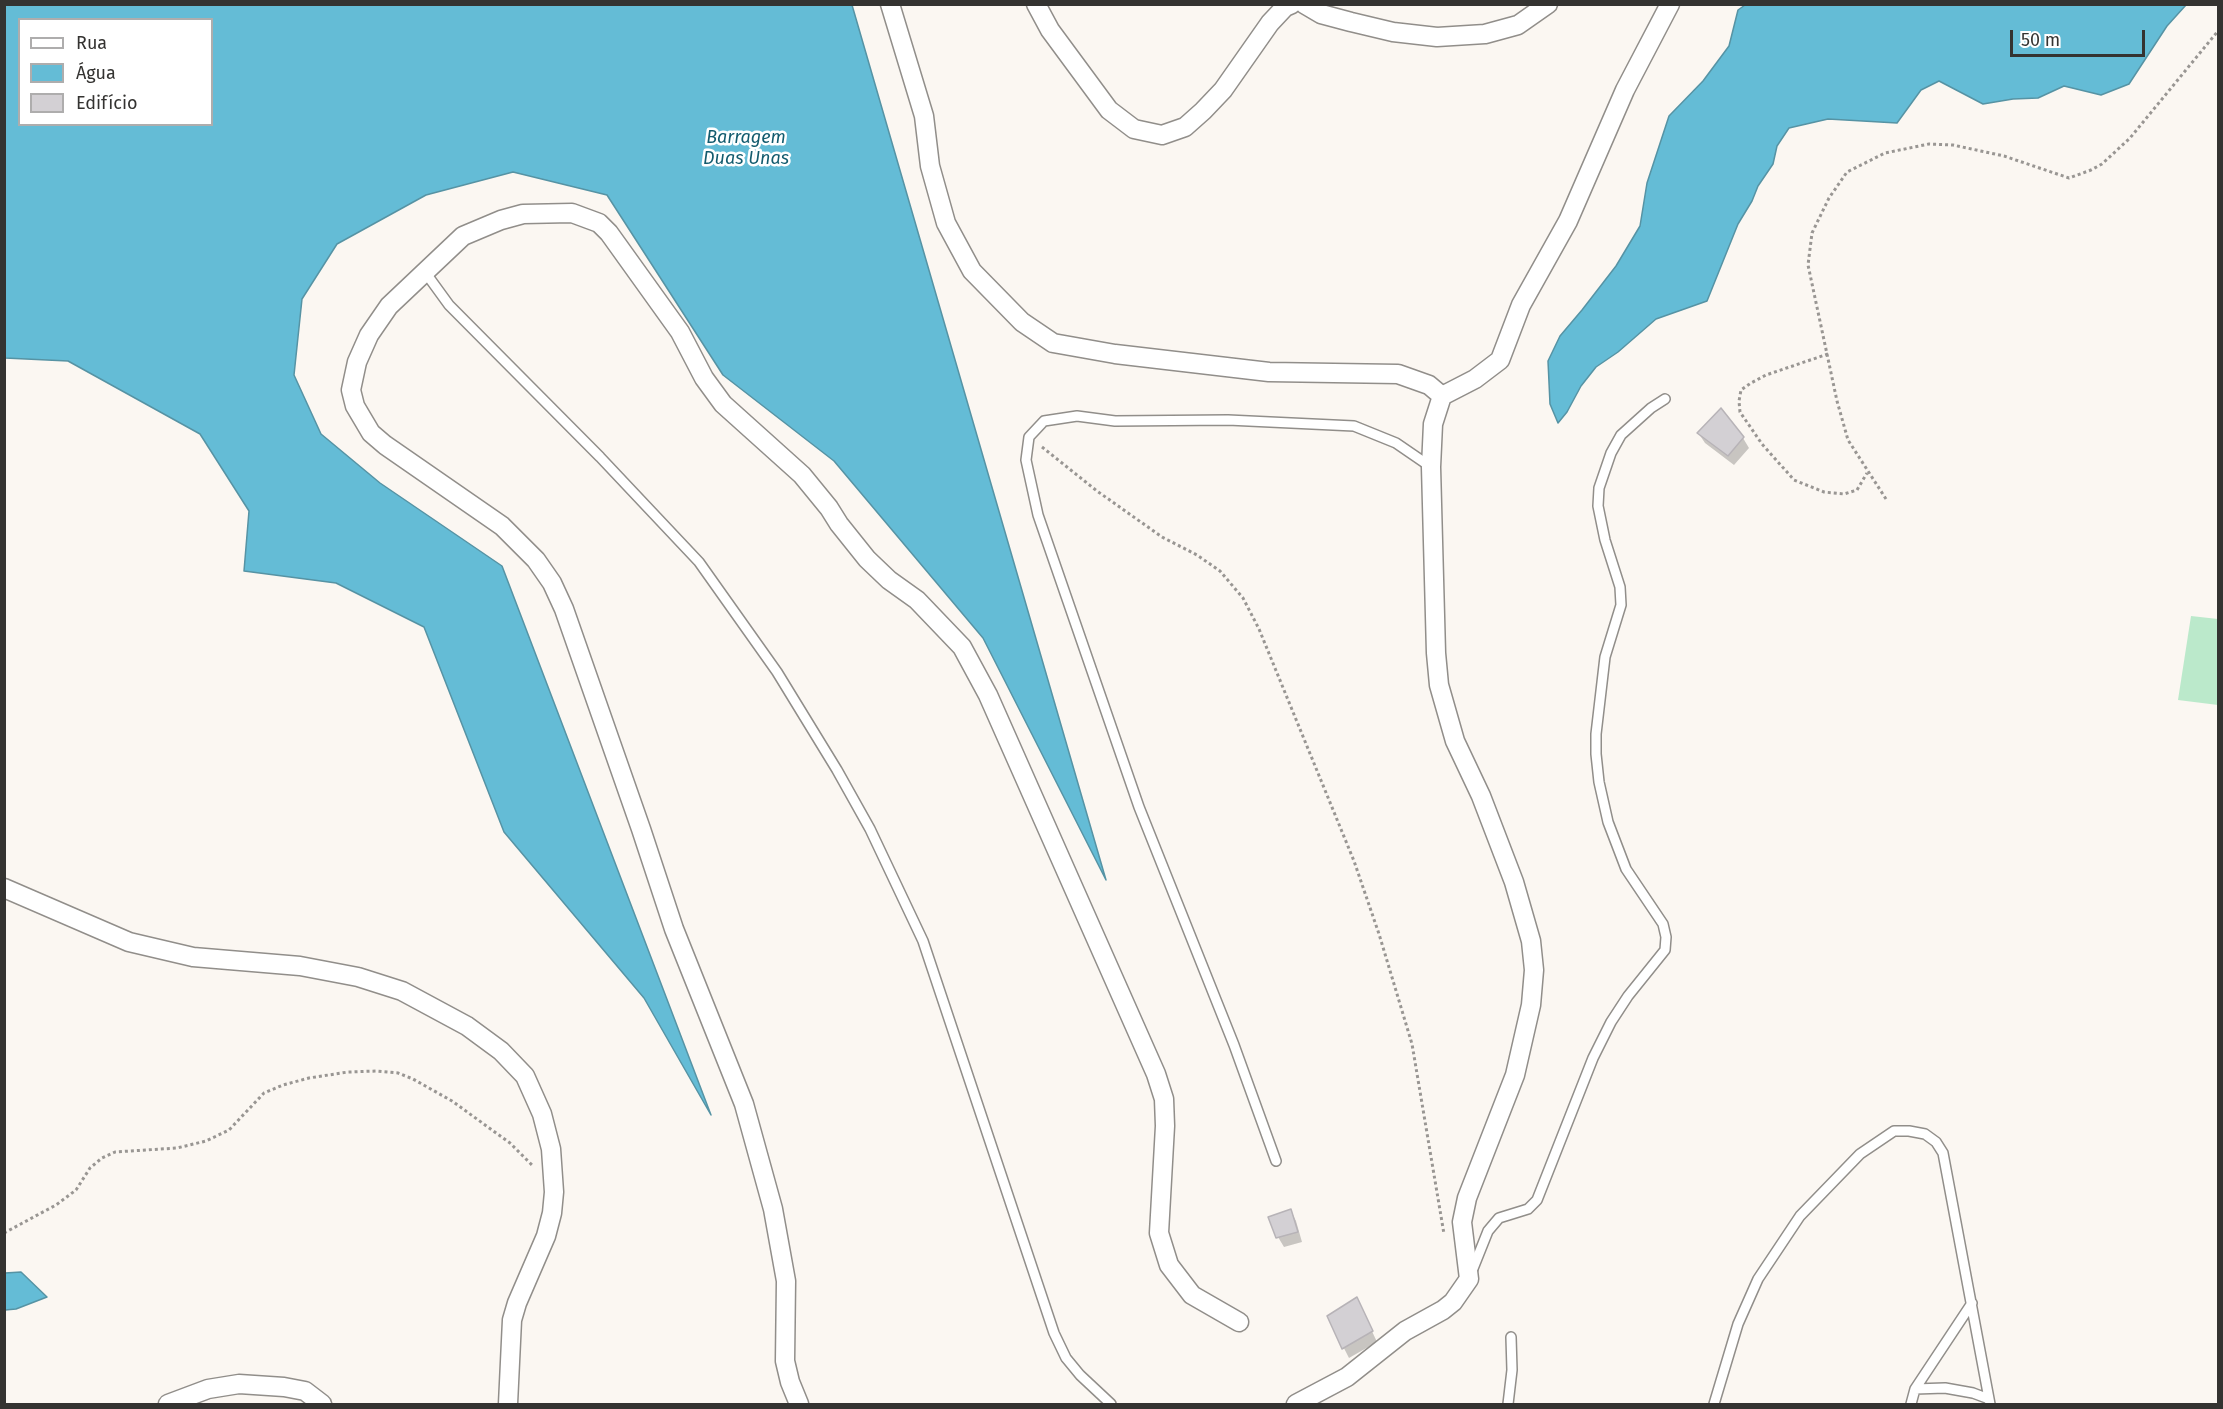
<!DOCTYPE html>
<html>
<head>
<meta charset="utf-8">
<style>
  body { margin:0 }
  #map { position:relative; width:2223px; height:1409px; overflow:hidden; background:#fbf7f2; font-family:"Fira Sans",sans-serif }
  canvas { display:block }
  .frame { position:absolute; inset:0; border:6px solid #343331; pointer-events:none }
  .legend { position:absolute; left:18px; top:18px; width:195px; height:108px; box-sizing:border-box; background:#fff; border:2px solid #aeadad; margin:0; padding:8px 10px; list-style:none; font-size:18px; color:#343331 }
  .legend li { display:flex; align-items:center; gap:12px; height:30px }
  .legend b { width:30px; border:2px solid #aeadad }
  .scale { position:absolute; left:2010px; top:30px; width:135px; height:27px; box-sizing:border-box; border:3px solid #343331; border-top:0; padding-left:8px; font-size:18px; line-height:21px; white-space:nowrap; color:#343331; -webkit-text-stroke:4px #fff; paint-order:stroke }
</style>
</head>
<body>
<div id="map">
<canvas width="2223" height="1409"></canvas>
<div class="frame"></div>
<ul class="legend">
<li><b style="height:8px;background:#fff"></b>Rua</li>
<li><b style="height:16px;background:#64bcd6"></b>Água</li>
<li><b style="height:16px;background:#d3d0d4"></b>Edifício</li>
</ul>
<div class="scale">50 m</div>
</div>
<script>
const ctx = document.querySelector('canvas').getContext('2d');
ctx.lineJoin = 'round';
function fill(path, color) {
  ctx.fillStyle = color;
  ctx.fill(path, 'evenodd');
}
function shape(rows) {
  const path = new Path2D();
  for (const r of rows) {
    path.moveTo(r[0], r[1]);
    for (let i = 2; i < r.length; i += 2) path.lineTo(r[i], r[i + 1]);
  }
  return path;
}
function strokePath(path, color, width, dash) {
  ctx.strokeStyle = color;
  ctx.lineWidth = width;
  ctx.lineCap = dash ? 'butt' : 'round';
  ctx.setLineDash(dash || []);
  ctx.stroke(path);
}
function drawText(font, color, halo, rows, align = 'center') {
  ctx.font = font + ' "Fira Sans",sans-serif';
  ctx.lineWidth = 5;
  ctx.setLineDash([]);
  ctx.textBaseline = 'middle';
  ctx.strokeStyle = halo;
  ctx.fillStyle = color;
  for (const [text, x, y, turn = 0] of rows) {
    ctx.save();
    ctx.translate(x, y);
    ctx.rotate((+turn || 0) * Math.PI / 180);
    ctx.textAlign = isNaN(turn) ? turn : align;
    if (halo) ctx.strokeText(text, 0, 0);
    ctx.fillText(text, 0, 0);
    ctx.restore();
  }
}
fill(shape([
  [2191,616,2218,619,2218,705,2178,700]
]), '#bbe9cb');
const water = shape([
  [4,5,852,5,1106,880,983,638,834,461,723,375,607,195,513,172,426,195,337,244,302,299,294,375,321,434,380,483,502,566,711,1115,644,998,504,832,424,627,336,583,244,571,249,511,200,434,68,361,5,358,4,5],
  [20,20,212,20,212,124,20,124,20,20],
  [1745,5,2186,5,2167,26,2129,84,2101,95,2064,86,2038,98,2013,99,1983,104,1939,81,1921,90,1897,123,1828,119,1789,128,1777,146,1773,164,1758,186,1752,201,1738,224,1707,301,1656,319,1618,352,1596,367,1581,386,1567,412,1558,423,1550,404,1548,361,1560,336,1582,310,1616,266,1640,226,1647,183,1669,116,1703,81,1729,46,1738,10,1745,5],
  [21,1272,47,1297,16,1309,5,1310,5,1273,21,1272]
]);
fill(water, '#64bcd6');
strokePath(water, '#5693a4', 1.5);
fill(shape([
  [1699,434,1743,438,1749,448,1734,465,1705,443],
  [1291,1211,1296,1221,1302,1242,1284,1247,1278,1237],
  [1357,1299,1377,1342,1349,1358,1328,1317]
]), '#0003');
const building = shape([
  [1721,408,1744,437,1728,456,1697,433,1721,408],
  [1291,1209,1298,1232,1276,1238,1268,1217,1291,1209],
  [1357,1297,1373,1331,1342,1349,1327,1316,1357,1297]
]);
fill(building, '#d3d0d4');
strokePath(building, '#b7b3b7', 1.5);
const lane = shape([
  [425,272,449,305,600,457,699,562,777,672,837,770,870,829,923,941,1054,1333,1066,1358,1080,1375,1111,1404],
  [1276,1161,1234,1045,1139,807,1038,515,1026,460,1029,437,1044,421,1077,416,1115,421,1228,420,1354,426,1396,443,1431,467],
  [1472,1271,1488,1231,1499,1218,1528,1209,1537,1200,1593,1058,1611,1022,1628,996,1665,950,1666,937,1663,924,1626,869,1608,822,1599,782,1596,754,1596,734,1605,657,1621,605,1620,587,1605,540,1598,506,1599,488,1611,453,1621,435,1651,408,1665,399],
  [1915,1389,1945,1388,1973,1393,1989,1399],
  [1508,1404,1512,1370,1511,1337],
  [1714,1404,1738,1324,1758,1279,1800,1216,1860,1154,1894,1131,1909,1131,1925,1134,1936,1142,1943,1153,1990,1404],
  [1911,1404,1915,1389,1972,1303]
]);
const street = shape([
  [890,4,924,116,930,166,946,223,972,271,1022,322,1053,343,1115,354,1269,372,1398,374,1429,385,1442,396,1433,424,1431,467,1436,653,1439,685,1455,741,1481,796,1514,882,1531,941,1534,970,1531,1005,1515,1075,1467,1198,1462,1222,1469,1279,1453,1302,1443,1310,1405,1331,1347,1377,1296,1404],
  [1036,4,1050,30,1109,110,1134,129,1162,135,1185,127,1203,111,1223,90,1270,23,1285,7,1292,4],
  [1304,4,1321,14,1351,22,1393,32,1437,37,1485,34,1518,25,1548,4],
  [1442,396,1475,379,1500,360,1521,305,1568,221,1625,90,1670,4],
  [4,888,129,942,193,957,300,966,358,977,402,991,467,1026,501,1051,525,1076,542,1114,551,1149,554,1192,552,1213,546,1236,517,1303,512,1320,508,1404],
  [168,1404,208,1389,239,1384,284,1387,305,1391,322,1404],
  [799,1404,790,1382,785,1361,786,1281,773,1209,744,1104,674,929,641,829,564,609,552,583,536,560,502,526,385,445,371,433,355,406,351,390,357,362,369,335,389,306,463,236,501,220,523,214,572,213,599,223,609,233,680,332,704,378,723,404,802,475,829,508,839,524,867,559,889,580,917,600,962,647,988,695,1156,1074,1164,1099,1165,1126,1159,1233,1169,1265,1192,1295,1239,1322]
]);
strokePath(lane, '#918e8a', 12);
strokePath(street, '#918e8a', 21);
strokePath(shape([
  [1828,354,1766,375,1751,383,1741,390,1739,401,1740,412,1762,444,1794,480,1824,492,1844,494,1857,490,1867,473],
  [1042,447,1097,491,1162,537,1197,555,1220,571,1243,598,1259,629,1354,861,1379,934,1412,1044,1444,1234],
  [1886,499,1848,440,1837,401,1808,265,1812,233,1829,198,1847,172,1885,153,1929,144,1953,145,2004,156,2069,178,2091,170,2102,164,2130,138,2218,31],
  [4,1233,56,1205,76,1190,90,1168,102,1158,115,1152,177,1148,206,1141,229,1130,264,1093,283,1085,309,1078,348,1072,377,1071,398,1073,413,1079,452,1101,510,1143,533,1166]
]), '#999693', 3, [3, 3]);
strokePath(lane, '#fff', 9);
strokePath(street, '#fff', 18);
drawText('italic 18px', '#125b6e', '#fff', [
  ["Barragem",746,138],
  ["Duas Unas",746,159]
]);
</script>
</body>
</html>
